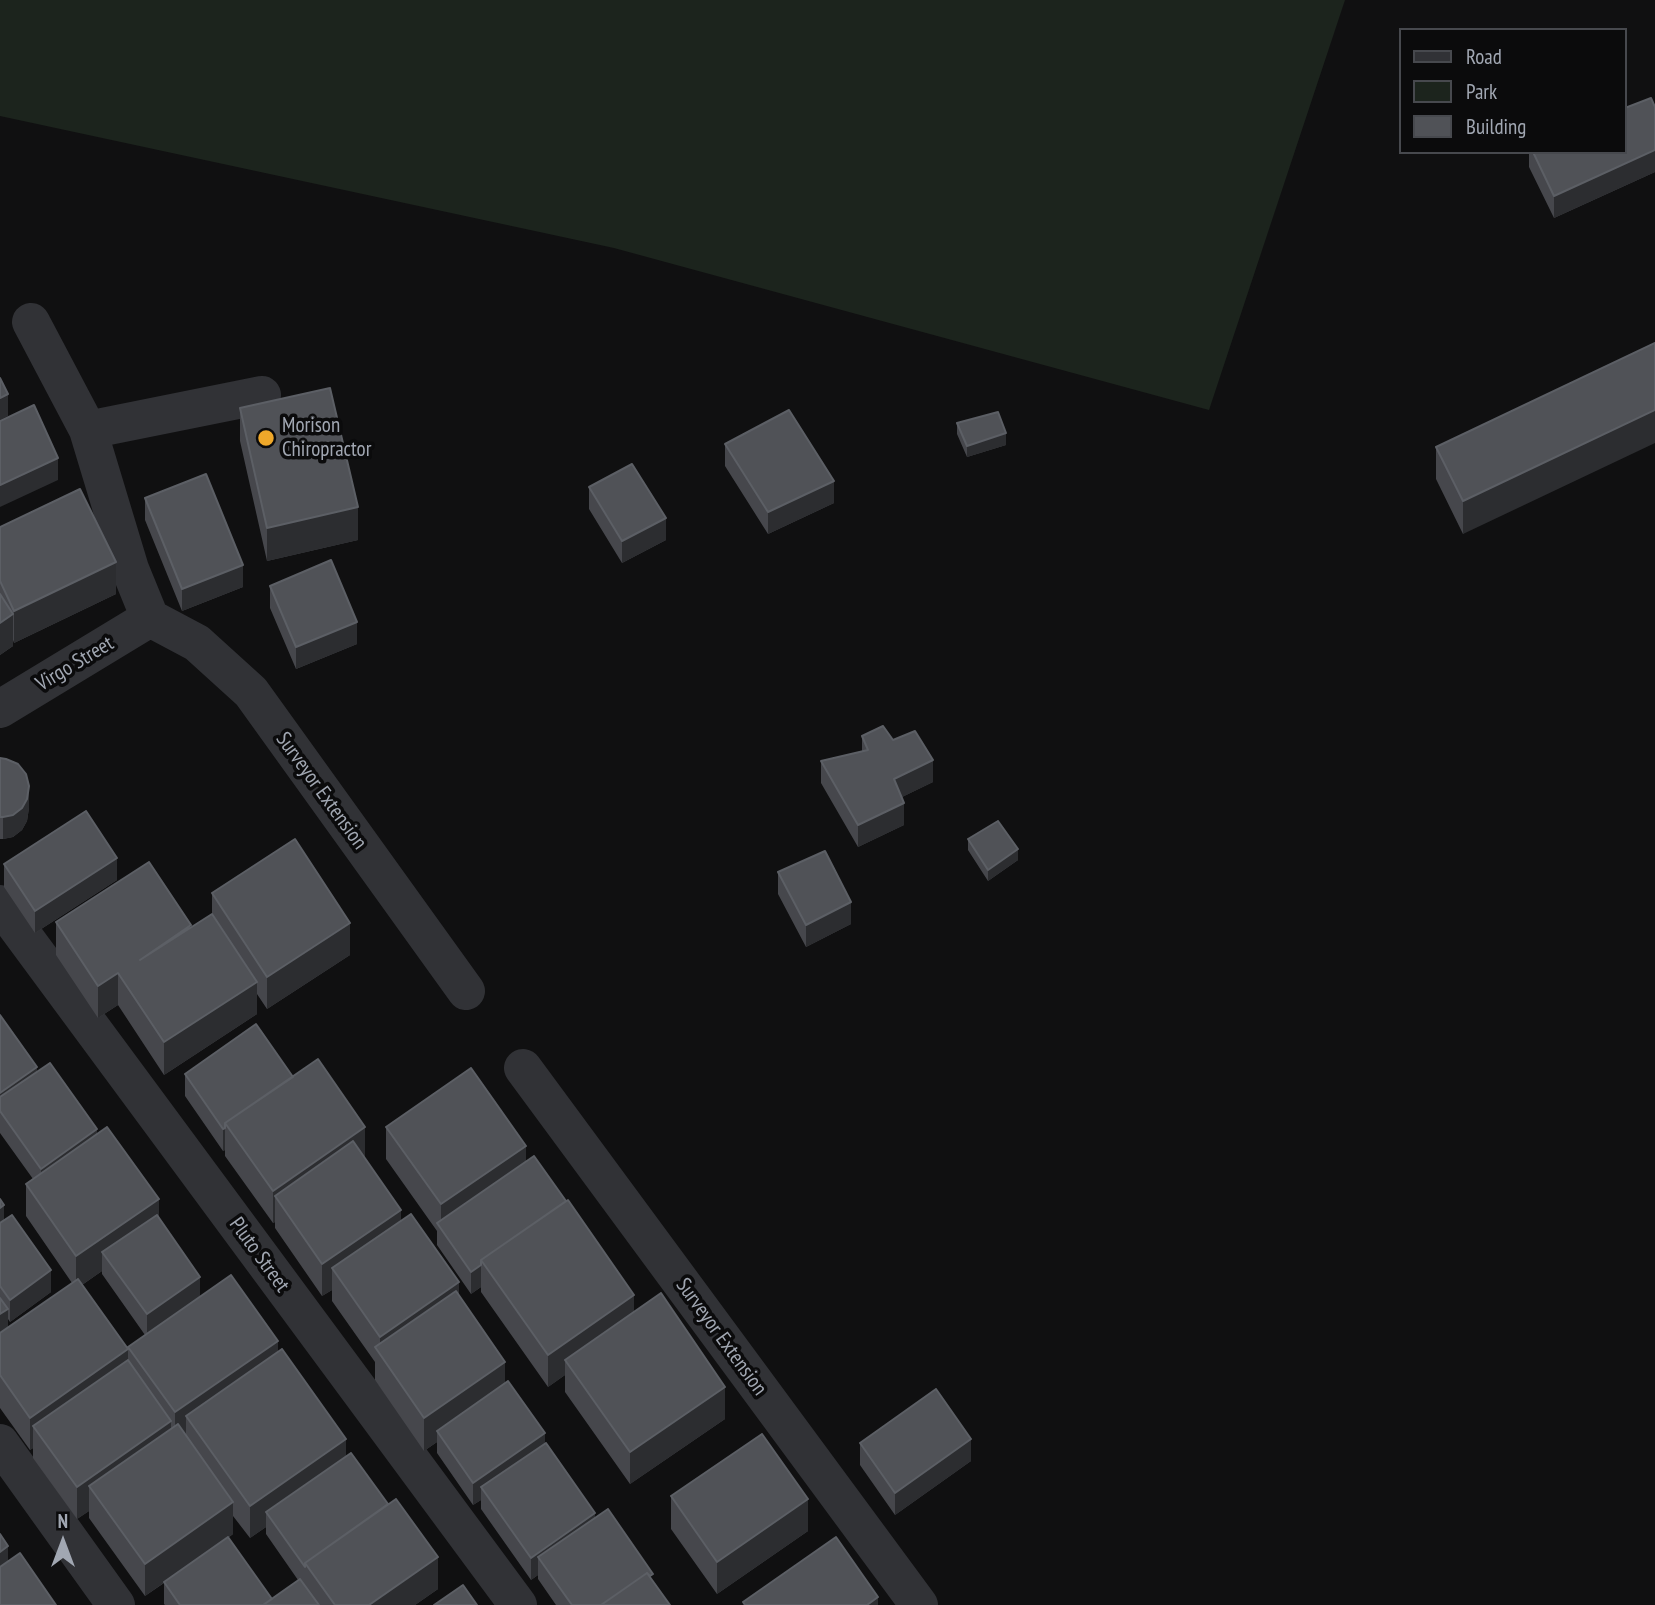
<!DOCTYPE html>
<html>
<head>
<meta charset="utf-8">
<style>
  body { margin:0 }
  #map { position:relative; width:1655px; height:1605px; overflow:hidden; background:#101011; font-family:"PT Sans Narrow",sans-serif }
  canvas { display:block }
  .legend { position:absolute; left:1399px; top:28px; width:228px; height:126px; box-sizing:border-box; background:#0b0b0c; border:2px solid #47494e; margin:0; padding:9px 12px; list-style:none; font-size:21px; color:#a1a7b2 }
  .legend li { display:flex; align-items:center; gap:14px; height:35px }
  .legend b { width:35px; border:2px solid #47494e }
  .north { position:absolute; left:28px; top:1507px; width:70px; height:70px; -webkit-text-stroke:5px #0b0b0c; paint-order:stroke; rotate:0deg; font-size:19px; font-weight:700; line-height:28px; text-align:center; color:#a1a7b2 }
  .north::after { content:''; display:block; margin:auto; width:24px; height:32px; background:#a1a7b2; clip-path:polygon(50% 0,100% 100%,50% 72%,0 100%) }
</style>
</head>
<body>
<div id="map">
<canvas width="1655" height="1605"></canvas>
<ul class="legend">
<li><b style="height:9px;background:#313236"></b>Road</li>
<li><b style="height:19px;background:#1c241d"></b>Park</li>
<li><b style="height:19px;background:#505257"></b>Building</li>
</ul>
<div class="north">N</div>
</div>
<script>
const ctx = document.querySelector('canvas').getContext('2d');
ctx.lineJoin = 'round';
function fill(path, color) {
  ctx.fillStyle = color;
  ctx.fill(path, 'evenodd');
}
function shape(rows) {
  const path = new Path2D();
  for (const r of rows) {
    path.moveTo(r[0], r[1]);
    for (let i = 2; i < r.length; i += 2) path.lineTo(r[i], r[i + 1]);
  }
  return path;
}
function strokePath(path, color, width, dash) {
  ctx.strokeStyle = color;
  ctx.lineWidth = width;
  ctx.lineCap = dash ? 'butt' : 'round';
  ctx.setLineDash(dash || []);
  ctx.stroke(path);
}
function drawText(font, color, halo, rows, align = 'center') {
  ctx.font = font + ' "PT Sans Narrow",sans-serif';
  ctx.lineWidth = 7;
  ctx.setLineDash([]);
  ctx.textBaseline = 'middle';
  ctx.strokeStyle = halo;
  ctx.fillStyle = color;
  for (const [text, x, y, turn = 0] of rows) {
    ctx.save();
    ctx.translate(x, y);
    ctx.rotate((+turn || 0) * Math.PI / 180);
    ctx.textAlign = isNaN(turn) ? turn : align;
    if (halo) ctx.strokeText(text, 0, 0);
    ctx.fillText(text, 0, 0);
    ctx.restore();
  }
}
fill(shape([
  [0,0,1345,0,1209,410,614,248,0,116]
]), '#1c241d');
strokePath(shape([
  [31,322,88,430,130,569,150,618],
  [88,430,262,395],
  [150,618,197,643,251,692,466,991],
  [0,709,150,618],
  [0,904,518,1605],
  [523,1068,919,1605],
  [0,1443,116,1605]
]), '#313236', 38);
fill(shape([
  [1655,107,1655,172,1554,218,1529,167,1529,152,1625,152],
  [1655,343,1463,534,1436,479,1436,447],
  [240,408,358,540,267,561,240,441],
  [957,423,1006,445,967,457,957,434],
  [725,444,834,503,768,534,725,466],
  [589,487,666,540,622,563,589,509],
  [145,498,243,587,182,611,145,520],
  [0,527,116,594,14,643,13,640,13,646,0,655],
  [270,586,357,644,296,669,270,608],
  [862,736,893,740,933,782,902,797,904,825,858,847,821,783,821,761,862,751],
  [0,758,29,808,27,821,22,830,13,837,3,839,0,839],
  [968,839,1018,860,988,881,968,850],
  [4,864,117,880,35,933,4,887],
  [778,872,851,924,806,947,778,894],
  [212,893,350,955,267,1009,257,994,257,1014,164,1075,118,1005,98,1018,56,955,56,922,191,927,212,914],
  [0,1015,37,1072,97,1134,159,1217,200,1297,278,1352,346,1456,438,1589,415,1605,165,1605,164,1604,164,1583,145,1596,89,1518,89,1511,77,1519,33,1458,33,1448,30,1450,0,1408,0,1199,4,1220,51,1292,10,1322,8,1319,8,1328,72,1283,26,1216,26,1184,33,1179,0,1133],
  [102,1271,102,1274,145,1335,128,1347,128,1349,82,1285],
  [233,1516,250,1538,266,1527,266,1534,298,1580,272,1599,228,1538,233,1534],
  [185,1074,293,1077,365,1158,401,1221,459,1295,505,1383,595,1518,653,1581,670,1605,556,1605,538,1579,538,1575,531,1580,481,1509,481,1500,473,1505,437,1453,437,1442,424,1451,375,1380,375,1362,332,1301,332,1290,322,1296,275,1228,275,1222,273,1223,225,1156,225,1150,223,1151,185,1096],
  [386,1127,526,1162,634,1312,725,1419,630,1484,565,1392,565,1375,548,1387,481,1292,481,1287,471,1294,437,1245,437,1231,386,1159],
  [860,1443,971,1461,895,1515,860,1465],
  [671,1496,808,1531,717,1594,671,1529]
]), '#46474c');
fill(shape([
  [1655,150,1655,172,1554,218,1554,196],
  [8,394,8,416,0,420,0,398],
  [1655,410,1655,443,1463,534,1463,501],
  [1006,433,1006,445,967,457,967,446],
  [58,458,58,480,0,507,0,485],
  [834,481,834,503,768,534,768,512],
  [358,507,358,540,267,561,267,528],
  [666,518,666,540,622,563,622,541],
  [116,562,116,594,14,643,14,611],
  [243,565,243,587,182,611,182,589],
  [13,614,13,646,0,655,0,623],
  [357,622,357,644,296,669,296,647],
  [933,760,933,782,894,801,894,779],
  [29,786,29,808,27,821,22,830,13,837,3,839,3,817],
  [904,803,904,825,858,847,858,825],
  [1018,849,1018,860,988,881,988,870],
  [117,858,117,880,35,933,35,911],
  [851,902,851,924,806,947,806,925],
  [350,923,350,955,267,1009,267,977],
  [118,973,118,1005,98,1018,98,986],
  [257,982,257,1014,164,1075,164,1042],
  [37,1067,37,1089,0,1111,0,1093],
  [365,1127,365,1159,275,1196,275,1222,273,1223,273,1191],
  [225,1128,225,1150,223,1151,223,1129],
  [97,1129,97,1151,41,1191,41,1169],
  [526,1146,526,1178,441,1229,441,1204],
  [159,1199,159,1231,102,1252,102,1271,76,1289,76,1256],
  [4,1205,4,1237,0,1240,0,1208],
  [401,1210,401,1242,332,1268,332,1290,322,1296,322,1264],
  [481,1265,481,1287,471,1294,471,1272],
  [51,1270,51,1292,10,1322,10,1300],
  [200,1277,200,1299,147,1337,147,1314],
  [459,1282,459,1314,380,1354,380,1337],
  [634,1295,634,1327,565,1360,565,1375,548,1387,548,1355],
  [8,1309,8,1331,0,1337,0,1314],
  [278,1341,278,1373,186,1416,186,1437,175,1444,175,1412],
  [128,1349,128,1382,33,1426,33,1448,30,1450,30,1418],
  [505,1362,505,1395,437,1431,437,1442,424,1451,424,1418],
  [725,1387,725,1419,630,1484,630,1452],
  [171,1421,171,1453,89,1486,89,1511,77,1519,77,1487],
  [545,1433,545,1455,481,1487,481,1500,473,1505,473,1483],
  [346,1439,346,1471,266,1512,266,1527,250,1538,250,1506],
  [971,1439,971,1461,895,1515,895,1493],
  [808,1499,808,1531,717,1594,717,1562],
  [233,1502,233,1534,145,1596,145,1564],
  [595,1513,595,1535,538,1557,538,1575,531,1580,531,1558],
  [8,1546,8,1568,0,1574,0,1552],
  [438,1557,438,1589,415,1605,369,1605],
  [878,1597,878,1605,867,1605]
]), '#2c2d30');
const building = shape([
  [1651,98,1655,107,1655,150,1554,196,1533,152,1625,152,1625,108,1651,98],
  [1655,343,1655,410,1463,501,1436,447,1655,343],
  [0,378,8,394,0,398,0,378],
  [330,388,358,507,267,528,240,408,330,388],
  [34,405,58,458,0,485,0,421,34,405],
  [789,410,834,481,768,512,725,444,789,410],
  [998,412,1006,433,967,446,957,423,998,412],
  [632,464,666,518,622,541,589,487,632,464],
  [206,474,243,565,182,589,145,498,206,474],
  [80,489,116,562,14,611,0,581,0,527,80,489],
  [331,560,357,622,296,647,270,586,331,560],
  [0,594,13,614,0,623,0,594],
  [883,726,893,740,915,731,933,760,894,779,904,803,858,825,821,761,868,750,862,736,883,726],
  [0,758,6,759,18,764,26,774,29,786,27,799,22,808,13,815,3,817,0,817,0,758],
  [86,811,117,858,35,911,4,864,86,811],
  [998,821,1018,849,988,870,968,839,998,821],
  [295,839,350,923,267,977,212,893,295,839],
  [825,851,851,902,806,925,778,872,825,851],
  [149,862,191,925,140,960,212,914,257,982,164,1042,118,973,98,986,56,922,149,862],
  [0,1015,37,1067,0,1093,0,1015],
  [256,1024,293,1077,225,1123,225,1128,223,1129,185,1074,256,1024],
  [318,1059,365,1127,273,1191,225,1123,318,1059],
  [50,1063,97,1129,41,1169,0,1111,0,1097,50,1063],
  [471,1068,526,1146,441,1204,386,1127,471,1068],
  [107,1127,159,1199,76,1256,26,1184,107,1127],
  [353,1141,401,1210,322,1264,275,1196,353,1141],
  [534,1156,566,1201,481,1260,481,1265,471,1272,437,1223,534,1156],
  [0,1199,4,1205,0,1208,0,1199],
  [568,1200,634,1295,548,1355,481,1260,568,1200],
  [411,1214,459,1282,380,1337,332,1268,411,1214],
  [12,1215,51,1270,10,1300,0,1286,0,1223,12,1215],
  [157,1215,200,1277,147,1314,102,1252,157,1215],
  [231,1275,278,1341,175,1412,128,1347,231,1275],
  [78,1279,128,1349,30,1418,0,1375,0,1333,78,1279],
  [456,1291,505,1362,424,1418,375,1347,456,1291],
  [661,1293,725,1387,630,1452,565,1360,661,1293],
  [0,1298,8,1309,0,1314,0,1298],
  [282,1349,346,1439,250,1506,186,1416,282,1349],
  [128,1360,171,1421,77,1487,33,1426,128,1360],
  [508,1381,545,1433,473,1483,437,1431,508,1381],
  [936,1389,971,1439,895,1493,860,1443,936,1389],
  [178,1424,233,1502,145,1564,89,1486,178,1424],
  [762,1434,808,1499,717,1562,671,1496,762,1434],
  [546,1443,595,1513,531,1558,481,1487,546,1443],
  [351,1453,388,1504,305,1563,305,1567,266,1512,351,1453],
  [396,1499,438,1557,369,1605,335,1605,305,1563,396,1499],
  [608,1509,653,1574,650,1576,647,1573,601,1605,572,1605,538,1557,608,1509],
  [0,1534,8,1546,0,1552,0,1534],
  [228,1537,272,1599,263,1605,180,1605,164,1582,228,1537],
  [836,1537,878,1597,867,1605,745,1605,743,1602,836,1537],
  [20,1553,56,1605,0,1605,0,1567,20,1553],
  [647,1573,670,1605,601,1605,647,1573],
  [300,1579,319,1605,263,1605,300,1579],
  [463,1585,477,1605,434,1605,463,1585]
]);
fill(building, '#505257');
strokePath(building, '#5c5f65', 2);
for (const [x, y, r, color] of [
  [266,438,9,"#efa82a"]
]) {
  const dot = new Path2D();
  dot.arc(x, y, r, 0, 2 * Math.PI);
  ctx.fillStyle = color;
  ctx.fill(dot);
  strokePath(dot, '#0b0b0c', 2.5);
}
drawText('21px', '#a1a7b2', '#0b0b0c', [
  ["Morison",282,426],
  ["Chiropractor",282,450]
], 'left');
drawText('21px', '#a1a7b2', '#0b0b0c', [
  ["Virgo Street",75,664,-31],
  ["Surveyor Extension",321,791,54],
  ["Pluto Street",259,1255,54],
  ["Surveyor Extension",721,1337,54]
]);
</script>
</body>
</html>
